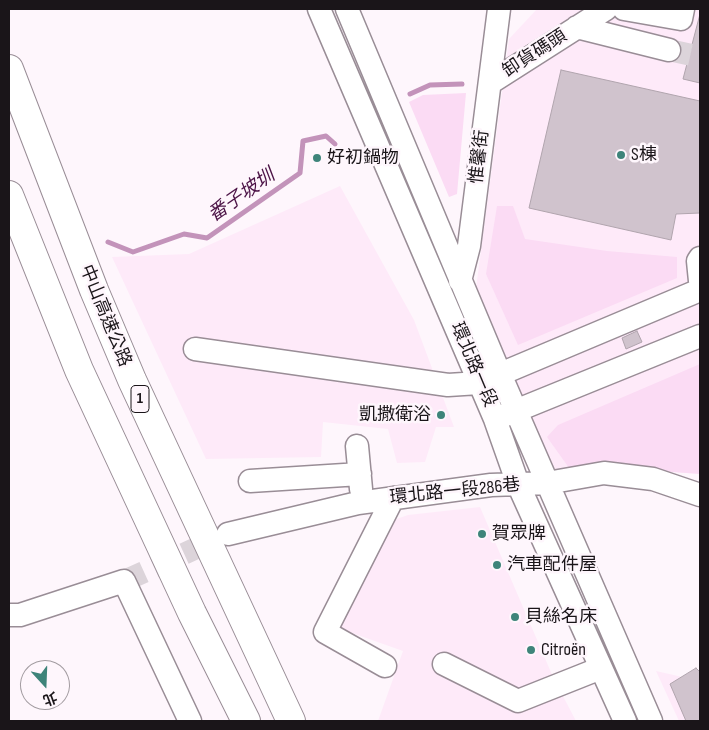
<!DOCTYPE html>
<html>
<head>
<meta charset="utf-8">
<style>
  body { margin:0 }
  #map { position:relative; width:709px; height:730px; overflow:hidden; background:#fef6fc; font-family:"Sofia Sans Condensed","Noto Sans TC",sans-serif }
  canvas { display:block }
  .frame { position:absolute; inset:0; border:10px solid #1a1519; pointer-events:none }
  .north { position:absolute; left:20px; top:660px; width:50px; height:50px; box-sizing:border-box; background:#fef6fc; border:1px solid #a39ca1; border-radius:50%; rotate:160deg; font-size:14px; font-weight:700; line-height:20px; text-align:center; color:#1a1519 }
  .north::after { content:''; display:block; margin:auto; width:18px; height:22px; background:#3e847a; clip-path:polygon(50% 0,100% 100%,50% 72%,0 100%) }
</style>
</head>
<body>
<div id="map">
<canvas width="709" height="730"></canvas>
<div class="frame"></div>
<div class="north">北</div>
</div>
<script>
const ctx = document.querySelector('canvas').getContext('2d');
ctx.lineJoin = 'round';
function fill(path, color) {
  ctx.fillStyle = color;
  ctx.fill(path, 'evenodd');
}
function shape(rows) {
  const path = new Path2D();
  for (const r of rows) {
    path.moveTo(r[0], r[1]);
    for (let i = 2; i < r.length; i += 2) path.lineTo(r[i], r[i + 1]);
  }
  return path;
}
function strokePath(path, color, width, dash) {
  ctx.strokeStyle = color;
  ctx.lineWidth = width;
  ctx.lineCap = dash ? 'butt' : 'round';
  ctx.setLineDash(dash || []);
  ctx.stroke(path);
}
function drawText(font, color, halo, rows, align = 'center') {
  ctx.font = font + ' "Sofia Sans Condensed","Noto Sans TC",sans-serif';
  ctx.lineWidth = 5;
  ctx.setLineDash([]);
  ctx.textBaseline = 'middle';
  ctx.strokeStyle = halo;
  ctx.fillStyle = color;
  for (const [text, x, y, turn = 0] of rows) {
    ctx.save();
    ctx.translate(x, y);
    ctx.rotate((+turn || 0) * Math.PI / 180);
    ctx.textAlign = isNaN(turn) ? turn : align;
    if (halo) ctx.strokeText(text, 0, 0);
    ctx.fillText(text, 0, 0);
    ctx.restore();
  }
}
fill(shape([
  [537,9,700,9,700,474,605,467,546,477,475,296,509,39],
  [340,186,414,320,454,427,436,427,425,462,397,463,388,429,323,422,321,457,206,459,112,257,189,254],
  [480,507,553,677,576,721,378,721,403,651,338,628,388,522,408,515],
  [656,671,700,681,700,721,679,721]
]), '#feeaf9');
fill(shape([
  [466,93,457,194,449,197,409,102,423,95],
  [497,206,513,206,525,239,607,251,677,257,677,278,518,345,486,274],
  [700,364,700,474,605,467,572,472,547,437,558,425]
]), '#fbdbf4');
strokePath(shape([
  [410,94,430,85,462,84],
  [108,242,133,252,184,234,207,238,300,173,303,141,326,136,335,144]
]), '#c393ba', 5);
const building = shape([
  [700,14,700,83,683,79,700,14],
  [561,70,700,101,700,213,676,214,671,240,529,208,561,70],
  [637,331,642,342,626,349,622,338,637,331],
  [696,668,700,672,700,721,686,721,670,684,696,668]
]);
fill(building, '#d0c3cd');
strokePath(building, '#b1a5ae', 1);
strokePath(shape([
  [669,50,700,57],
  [124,581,223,536]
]), '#dcd4da', 22, [22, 11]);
const minor = shape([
  [319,9,495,419,518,484,625,721],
  [347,9,500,374,651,721],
  [624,9,681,19,683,9],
  [577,27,669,50],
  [490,83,606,9],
  [700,258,698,261,700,281],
  [460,281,469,246,499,9],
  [195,349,448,385,479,383,700,290],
  [503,416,700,336],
  [357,446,361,489],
  [250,481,360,474],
  [228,534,358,503,491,485,547,483,604,473,653,479,700,495],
  [9,615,20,615,124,581,190,721],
  [444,664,518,701,601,668],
  [385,666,325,632,393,498]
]);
const highway = shape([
  [9,69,94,290,132,380,291,721],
  [9,195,79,370,192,613,246,721]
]);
strokePath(minor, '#998d96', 25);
strokePath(highway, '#998d96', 30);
strokePath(minor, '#fff', 22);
strokePath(highway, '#fff', 28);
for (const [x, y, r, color] of [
  [621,155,5,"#3e847a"],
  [317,158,5,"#3e847a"],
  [441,415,5,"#3e847a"],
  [482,534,5,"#3e847a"],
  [497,565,5,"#3e847a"],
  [515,617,5,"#3e847a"],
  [531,650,5,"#3e847a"]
]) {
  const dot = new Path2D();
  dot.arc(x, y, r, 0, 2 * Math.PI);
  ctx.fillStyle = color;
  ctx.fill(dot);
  strokePath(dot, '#fef6fc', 2);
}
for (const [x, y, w] of [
  [140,399,18]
]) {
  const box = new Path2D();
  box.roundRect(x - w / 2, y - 13.5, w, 27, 4);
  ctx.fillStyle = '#fef6fc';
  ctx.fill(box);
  strokePath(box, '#1a1519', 1);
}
drawText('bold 16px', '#1a1519', null, [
  ["1",140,399]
]);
drawText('18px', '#1a1519', '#fef6fc', [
  ["卸貨碼頭",535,54,-33],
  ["惟馨街",480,157,-83],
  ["中山高速公路",105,316,68],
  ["環北路一段",473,365,67],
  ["環北路一段286巷",455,492,-6]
]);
drawText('18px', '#1a1519', '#fef6fc', [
  ["S棟",631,155],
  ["好初鍋物",327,158],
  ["凱撒衛浴",431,415,"right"],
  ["賀眾牌",492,534],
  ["汽車配件屋",507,565],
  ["貝絲名床",525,617],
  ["Citroën",541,650]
], 'left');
drawText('italic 19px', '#4c1346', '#fef6fc', [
  ["番子坡圳",242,196,-35]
]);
</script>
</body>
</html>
